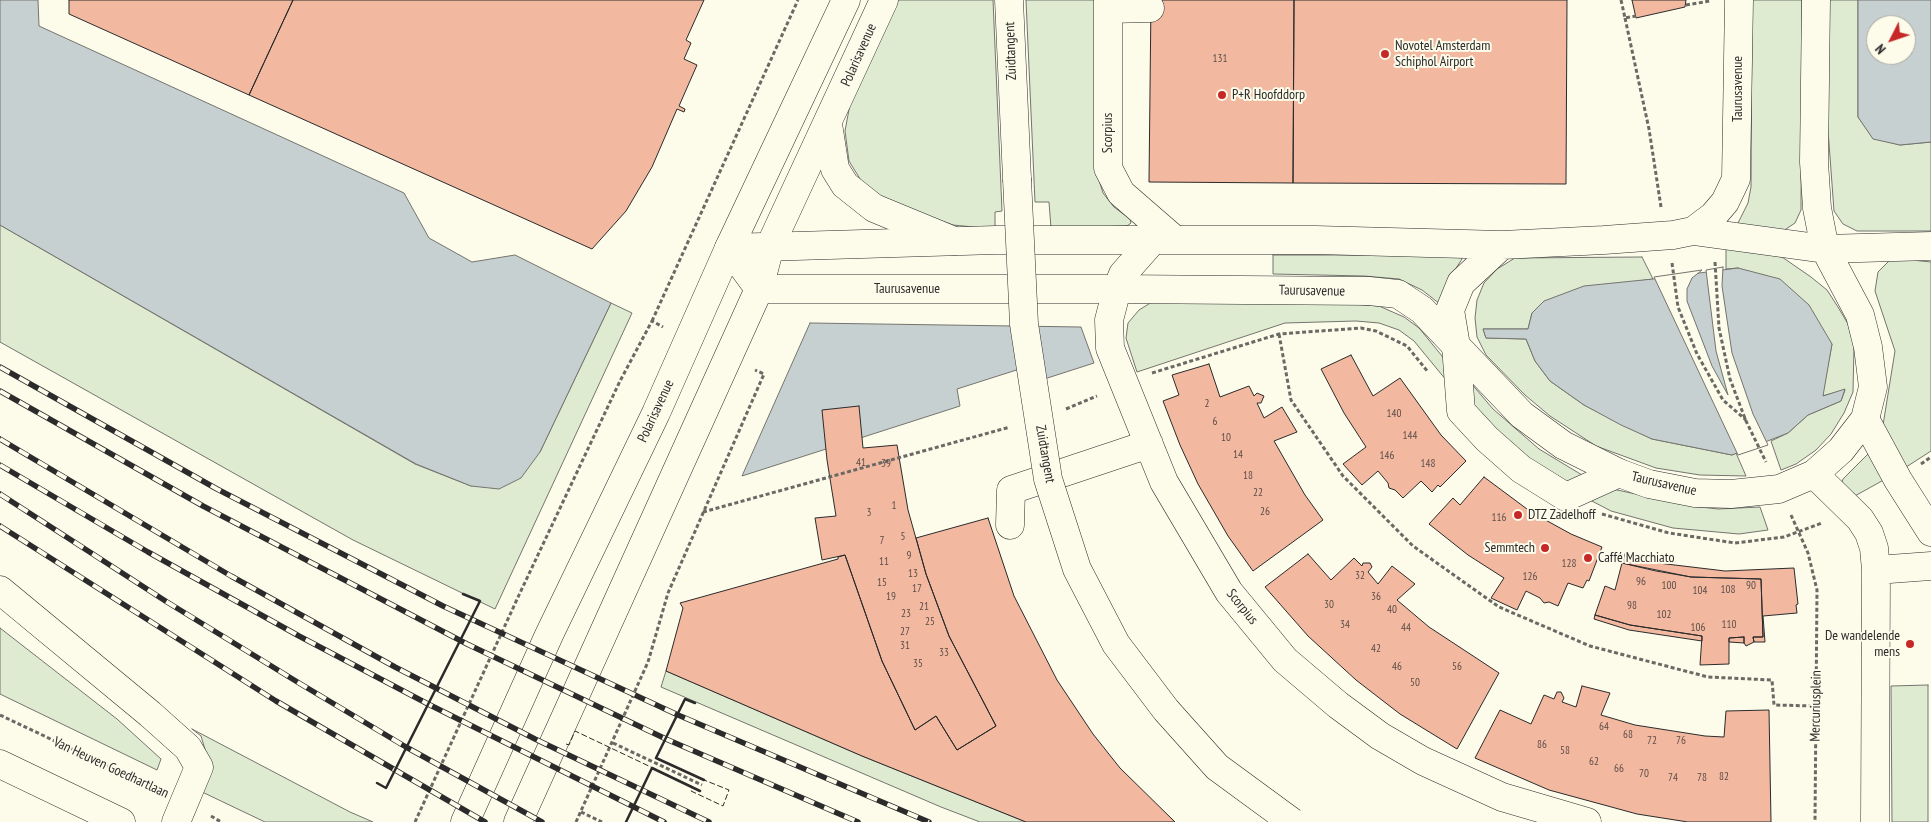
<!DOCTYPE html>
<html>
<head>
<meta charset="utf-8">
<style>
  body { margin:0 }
  #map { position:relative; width:1931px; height:822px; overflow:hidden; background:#fdfbea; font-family:"PT Sans Narrow",sans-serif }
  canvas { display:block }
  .north { position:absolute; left:1866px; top:15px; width:50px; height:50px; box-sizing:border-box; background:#fdfbea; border:1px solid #a9a89e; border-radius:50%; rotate:229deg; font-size:14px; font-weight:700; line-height:20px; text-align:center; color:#2b2b2b }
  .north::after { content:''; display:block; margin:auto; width:18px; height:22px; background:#c62828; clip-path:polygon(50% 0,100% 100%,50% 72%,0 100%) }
</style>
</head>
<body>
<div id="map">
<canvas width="1931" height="822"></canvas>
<div class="north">N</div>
</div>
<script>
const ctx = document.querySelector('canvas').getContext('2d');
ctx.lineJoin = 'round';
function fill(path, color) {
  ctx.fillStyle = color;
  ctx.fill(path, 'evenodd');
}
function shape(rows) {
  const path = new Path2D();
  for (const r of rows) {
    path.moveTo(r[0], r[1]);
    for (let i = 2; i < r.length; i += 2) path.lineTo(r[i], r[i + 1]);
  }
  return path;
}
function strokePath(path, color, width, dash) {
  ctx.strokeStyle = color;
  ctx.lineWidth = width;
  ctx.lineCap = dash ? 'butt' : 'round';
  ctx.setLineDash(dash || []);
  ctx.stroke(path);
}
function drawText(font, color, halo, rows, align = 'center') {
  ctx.font = font + ' "PT Sans Narrow",sans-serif';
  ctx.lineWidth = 4;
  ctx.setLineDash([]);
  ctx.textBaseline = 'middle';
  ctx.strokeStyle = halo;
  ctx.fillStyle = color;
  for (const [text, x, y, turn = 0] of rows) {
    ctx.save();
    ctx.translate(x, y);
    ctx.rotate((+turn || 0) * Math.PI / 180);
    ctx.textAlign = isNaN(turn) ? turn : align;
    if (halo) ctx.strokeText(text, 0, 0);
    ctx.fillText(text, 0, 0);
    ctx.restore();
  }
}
const green = shape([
  [893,0,993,0,1002,211,995,212,995,229,953,225,887,201,865,187,849,161,845,131,853,88,893,0],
  [1026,0,1096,0,1098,177,1103,193,1114,207,1130,219,1131,223,1127,226,1051,228,1049,202,1035,202,1026,0],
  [1752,0,1802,0,1801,210,1795,223,1783,231,1735,229,1748,203,1751,187,1752,0],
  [1829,0,1858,0,1858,117,1873,138,1900,145,1931,142,1931,231,1857,231,1843,224,1834,211,1828,130,1829,0],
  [0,225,415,464,471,486,540,452,611,303,632,313,495,609,353,540,0,342,0,225],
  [1726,246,1782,257,1811,277,1827,290,1838,307,1848,324,1854,346,1853,392,1844,413,1831,434,1816,450,1796,464,1781,470,1771,441,1788,433,1808,415,1841,401,1845,390,1822,396,1832,344,1738,268,1726,269,1726,246],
  [1273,255,1460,255,1462,259,1451,276,1440,304,1422,290,1399,279,1364,276,1273,274,1273,255],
  [1642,257,1653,279,1639,281,1532,313,1528,329,1483,329,1486,338,1526,339,1535,361,1550,381,1584,405,1652,439,1732,455,1736,453,1746,476,1700,475,1656,468,1596,446,1550,416,1525,395,1486,355,1477,337,1475,318,1477,300,1484,283,1497,269,1515,258,1642,257],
  [1892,258,1931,262,1931,451,1900,471,1883,425,1895,351,1875,291,1878,272,1892,258],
  [1152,302,1352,304,1379,306,1404,317,1419,328,1442,356,1452,373,1451,386,1414,341,1399,330,1379,323,1356,321,1285,323,1137,372,1126,338,1128,323,1139,310,1152,302],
  [1470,382,1493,409,1539,449,1587,478,1566,483,1556,482,1473,412,1470,382],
  [1872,450,1889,477,1853,497,1841,485,1843,479,1872,450],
  [1608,488,1691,506,1718,509,1760,507,1768,530,1739,534,1673,528,1611,511,1588,499,1608,488],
  [0,628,117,719,161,759,157,770,0,694,0,628],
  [666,671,862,756,1026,822,980,822,941,807,661,687,666,671],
  [1928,685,1928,822,1892,822,1891,686,1928,685],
  [192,729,350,812,373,822,265,822,200,791,210,766,201,736,192,729]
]);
fill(green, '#deebd1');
strokePath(green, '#74746e', 1);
const water = shape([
  [0,0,38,0,39,26,404,193,429,238,472,262,515,255,611,303,540,452,521,478,499,489,471,486,416,464,0,225,0,0],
  [1858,0,1931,0,1931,142,1900,145,1873,139,1858,117,1858,0],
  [1876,25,1906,25,1906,55,1876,55,1876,25],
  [1738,268,1780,279,1809,305,1832,344,1823,396,1845,389,1841,401,1808,415,1788,433,1732,455,1652,439,1621,425,1584,405,1550,381,1535,361,1526,339,1486,338,1483,329,1528,329,1532,313,1544,301,1584,286,1653,279,1738,268],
  [810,323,1081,327,1094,363,1035,382,1029,366,957,389,960,406,742,476,810,323]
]);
fill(water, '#c7d0d0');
strokePath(water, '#74746e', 1);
const pier = shape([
  [1723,267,1722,286,1732,353,1753,414,1768,445,1738,455,1654,277,1702,270,1692,278,1687,289,1687,301,1712,366,1728,395,1716,351,1706,270,1723,267]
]);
fill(pier, '#fdfbea');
strokePath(pier, '#74746e', 1);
const building = shape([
  [69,0,293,0,249,95,69,14,69,0],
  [293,0,704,0,686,40,691,43,684,59,697,65,679,106,685,109,684,112,677,109,652,167,626,211,592,249,249,95,293,0],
  [1151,0,1294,0,1293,183,1149,182,1151,0],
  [1294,0,1567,0,1566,184,1293,183,1294,0],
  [1632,0,1686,0,1685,7,1636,18,1632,0],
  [1351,355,1373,396,1400,378,1441,435,1466,461,1440,487,1438,485,1432,492,1421,481,1403,498,1395,490,1389,488,1388,483,1378,471,1362,485,1343,464,1366,447,1344,413,1321,369,1351,355],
  [1209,364,1220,397,1249,386,1254,396,1257,393,1264,396,1261,403,1257,403,1264,418,1282,407,1297,432,1274,441,1305,495,1323,520,1253,571,1228,536,1198,484,1180,445,1163,401,1179,395,1172,375,1209,364],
  [859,406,863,448,897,445,908,510,926,574,949,636,996,726,957,750,936,716,915,730,882,661,845,555,822,560,815,518,836,516,827,460,822,410,859,406],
  [1484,477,1531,512,1571,534,1602,547,1589,581,1587,580,1583,588,1568,583,1558,606,1549,602,1544,603,1540,598,1526,591,1517,610,1491,598,1504,578,1468,555,1429,524,1453,498,1460,505,1484,477],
  [988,518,1014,596,1057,680,1093,734,1120,768,1175,822,1026,822,862,756,666,671,683,608,680,603,838,559,838,557,845,555,882,661,915,730,936,716,957,750,996,726,949,636,926,574,916,538,988,518],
  [1308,554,1331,580,1354,558,1362,566,1363,563,1370,563,1372,567,1368,572,1378,584,1392,566,1415,584,1397,600,1429,627,1499,673,1457,749,1400,714,1356,680,1308,636,1265,587,1308,554],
  [1625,554,1658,563,1725,571,1794,568,1798,604,1796,605,1797,613,1763,616,1765,642,1754,642,1753,637,1763,637,1761,579,1691,577,1656,571,1622,563,1625,554],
  [1622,563,1691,577,1761,579,1763,637,1753,637,1754,642,1746,646,1744,643,1744,637,1729,638,1729,664,1700,665,1702,636,1630,625,1595,615,1605,586,1615,590,1622,563],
  [1595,615,1630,625,1702,636,1702,641,1629,630,1594,619,1595,615],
  [1744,637,1744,643,1729,642,1729,638,1744,637],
  [1582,686,1610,693,1601,715,1635,725,1705,736,1724,737,1726,711,1769,710,1771,822,1688,822,1637,814,1549,790,1475,758,1500,710,1531,724,1544,695,1554,699,1557,692,1561,692,1564,698,1562,702,1576,707,1582,686]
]);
fill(building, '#f2b8a0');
strokePath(building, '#2b2b2b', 1);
const minor = shape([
  [1009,0,1017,179],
  [1108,0,1108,168,1121,193,1174,239],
  [1108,9,1150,8],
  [828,124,835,169,845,185,874,208,954,241],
  [1154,239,1123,274,1117,289,1109,320,1110,348,1164,482,1229,592,1285,660,1338,705,1380,736,1423,761,1502,797,1587,822],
  [1825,249,1931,246],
  [759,289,729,248,846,0],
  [759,289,770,246,884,0],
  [1456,346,1461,411,1487,439,1521,469,1566,497,1619,473],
  [1865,419,1898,480,1931,532],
  [1814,474,1860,519,1869,533,1874,548,1876,570,1875,822],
  [1010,525,1011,490,1149,444],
  [1876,570,1931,566],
  [0,590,150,714,188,748,199,767,176,822]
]);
const major = shape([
  [1693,231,1825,249],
  [1456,346,1450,310,1461,283,1502,245],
  [0,764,121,822],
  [465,822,549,635,656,413,729,248,996,240,1316,240,1502,245,1604,240,1673,235,1693,231,1713,216,1725,202,1736,179,1739,0],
  [518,822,759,289,1117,289,1369,291,1398,294,1422,310,1522,415,1563,445,1619,473,1649,484,1695,493,1731,494,1779,489,1814,474,1841,450,1865,419,1873,387,1868,347,1860,315,1825,249,1817,208,1814,162,1816,0]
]);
strokePath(minor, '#2b2b2b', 29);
strokePath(major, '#2b2b2b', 29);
strokePath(shape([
  [1621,0,1625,18,1636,16],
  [1686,5,1710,1],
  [1625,18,1649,129,1661,207],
  [1715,262,1719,328,1730,379,1746,421,1766,462],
  [1672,263,1678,307,1697,354,1723,400,1746,420],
  [652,321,798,0],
  [1279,334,1291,400,1343,476,1413,546,1499,607,1590,646,1708,677,1772,680,1774,705,1815,706],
  [1152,373,1279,334,1361,328,1376,331,1407,346,1428,372],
  [1066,409,1097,396],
  [1921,464,1931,457],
  [703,512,1010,427],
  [1602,514,1669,533,1735,543,1784,537,1822,523],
  [1791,515,1808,553,1817,590,1815,822],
  [0,715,158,790],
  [613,743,702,785],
  [581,812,602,822],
  [211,816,221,822],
  [415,822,519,595,620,381,652,321,663,327],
  [576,822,648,662,668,593,764,374,755,370]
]), '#6a6964', 3, [4, 2.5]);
strokePath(minor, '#fdfbea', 28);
strokePath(major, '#fdfbea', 28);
const rail = shape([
  [0,367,217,489,443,606,678,715,929,822],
  [0,391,203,506,467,644,666,739,858,822],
  [0,439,231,576,395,667,535,739,709,822],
  [0,465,148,552,299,636,428,704,664,822],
  [0,494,167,602,299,683,406,747,542,822],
  [0,526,276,701,485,822]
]);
strokePath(rail, '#2b2b2b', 5.5);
strokePath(rail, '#fdfbea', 4, [11]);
const minorBridge = shape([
  [1017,179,1024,324,1048,479,1077,569,1116,644,1166,710,1217,767,1292,822]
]);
strokePath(minorBridge, '#2b2b2b', 29, []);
strokePath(minorBridge, '#fdfbea', 28);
strokePath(shape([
  [566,744,569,745,575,731,693,787,691,791,723,806,729,790,704,780]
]), '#2b2b2b', 1, [6, 2.5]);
strokePath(shape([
  [695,703,685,699,656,758,704,780],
  [377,783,386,788,480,601,463,594],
  [626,822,652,768,700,791]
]), '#2b2b2b', 2.5);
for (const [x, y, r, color] of [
  [1385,54,5,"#c62828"],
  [1222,95,5,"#c62828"],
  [1518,515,5,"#c62828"],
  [1545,548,5,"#c62828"],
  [1588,558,5,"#c62828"],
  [1910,644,5,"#c62828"]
]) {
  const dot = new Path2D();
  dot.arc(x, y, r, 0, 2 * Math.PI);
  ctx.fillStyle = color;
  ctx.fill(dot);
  strokePath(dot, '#fdfbea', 2);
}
drawText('11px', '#5d4e48', null, [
  ["131",1220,59],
  ["2",1207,404],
  ["140",1394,414],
  ["6",1215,422],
  ["144",1410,436],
  ["10",1226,438],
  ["14",1238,455],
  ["146",1387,456],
  ["41",861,463],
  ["39",886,464],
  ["148",1428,464],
  ["18",1248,476],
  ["22",1258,493],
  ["1",894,506],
  ["26",1265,512],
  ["3",869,513],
  ["116",1499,518],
  ["5",903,537],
  ["7",882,541],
  ["9",909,556],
  ["11",884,562],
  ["128",1569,564],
  ["13",913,574],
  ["32",1360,576],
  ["126",1530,577],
  ["96",1641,582],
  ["15",882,583],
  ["100",1669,586],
  ["90",1751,586],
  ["17",917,589],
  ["108",1728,590],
  ["104",1700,591],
  ["19",891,597],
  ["36",1376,597],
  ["30",1329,605],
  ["98",1632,606],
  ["21",924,607],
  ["40",1392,610],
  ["23",906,614],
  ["102",1664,615],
  ["25",930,622],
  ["34",1345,625],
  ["110",1729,625],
  ["44",1406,628],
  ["106",1698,628],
  ["27",905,632],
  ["31",905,646],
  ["42",1376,649],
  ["33",944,653],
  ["35",918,664],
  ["46",1397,667],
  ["56",1457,667],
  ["50",1415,683],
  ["64",1604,727],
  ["68",1628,735],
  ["72",1652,741],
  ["76",1681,741],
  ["86",1542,745],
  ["58",1565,751],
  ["62",1594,762],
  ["66",1619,769],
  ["70",1644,774],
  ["82",1724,777],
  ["74",1673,778],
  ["78",1702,778]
]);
drawText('14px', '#2b2b2b', '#fdfbea', [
  ["Novotel Amsterdam",1395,46],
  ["Schiphol Airport",1395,62],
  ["P+R Hoofddorp",1232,95],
  ["DTZ Zadelhoff",1528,515],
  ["Semmtech",1535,548,"right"],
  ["Caffé Macchiato",1598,558],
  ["De wandelende",1900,636,"right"],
  ["mens",1900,652,"right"]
], 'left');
drawText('14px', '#2b2b2b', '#fdfbea', [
  ["Zuidtangent",1011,51,-92],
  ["Polarisavenue",859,55,-66],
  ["Taurusavenue",1738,89,-90],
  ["Scorpius",1108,133,-90],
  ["Taurusavenue",907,289],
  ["Taurusavenue",1312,291,1],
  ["Polarisavenue",656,411,-65],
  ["Zuidtangent",1045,454,80],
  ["Taurusavenue",1664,484,13],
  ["Scorpius",1242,607,51],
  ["Mercuriusplein",1816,706,-89],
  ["Van Heuven Goedhartlaan",111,768,25]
]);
</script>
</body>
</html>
